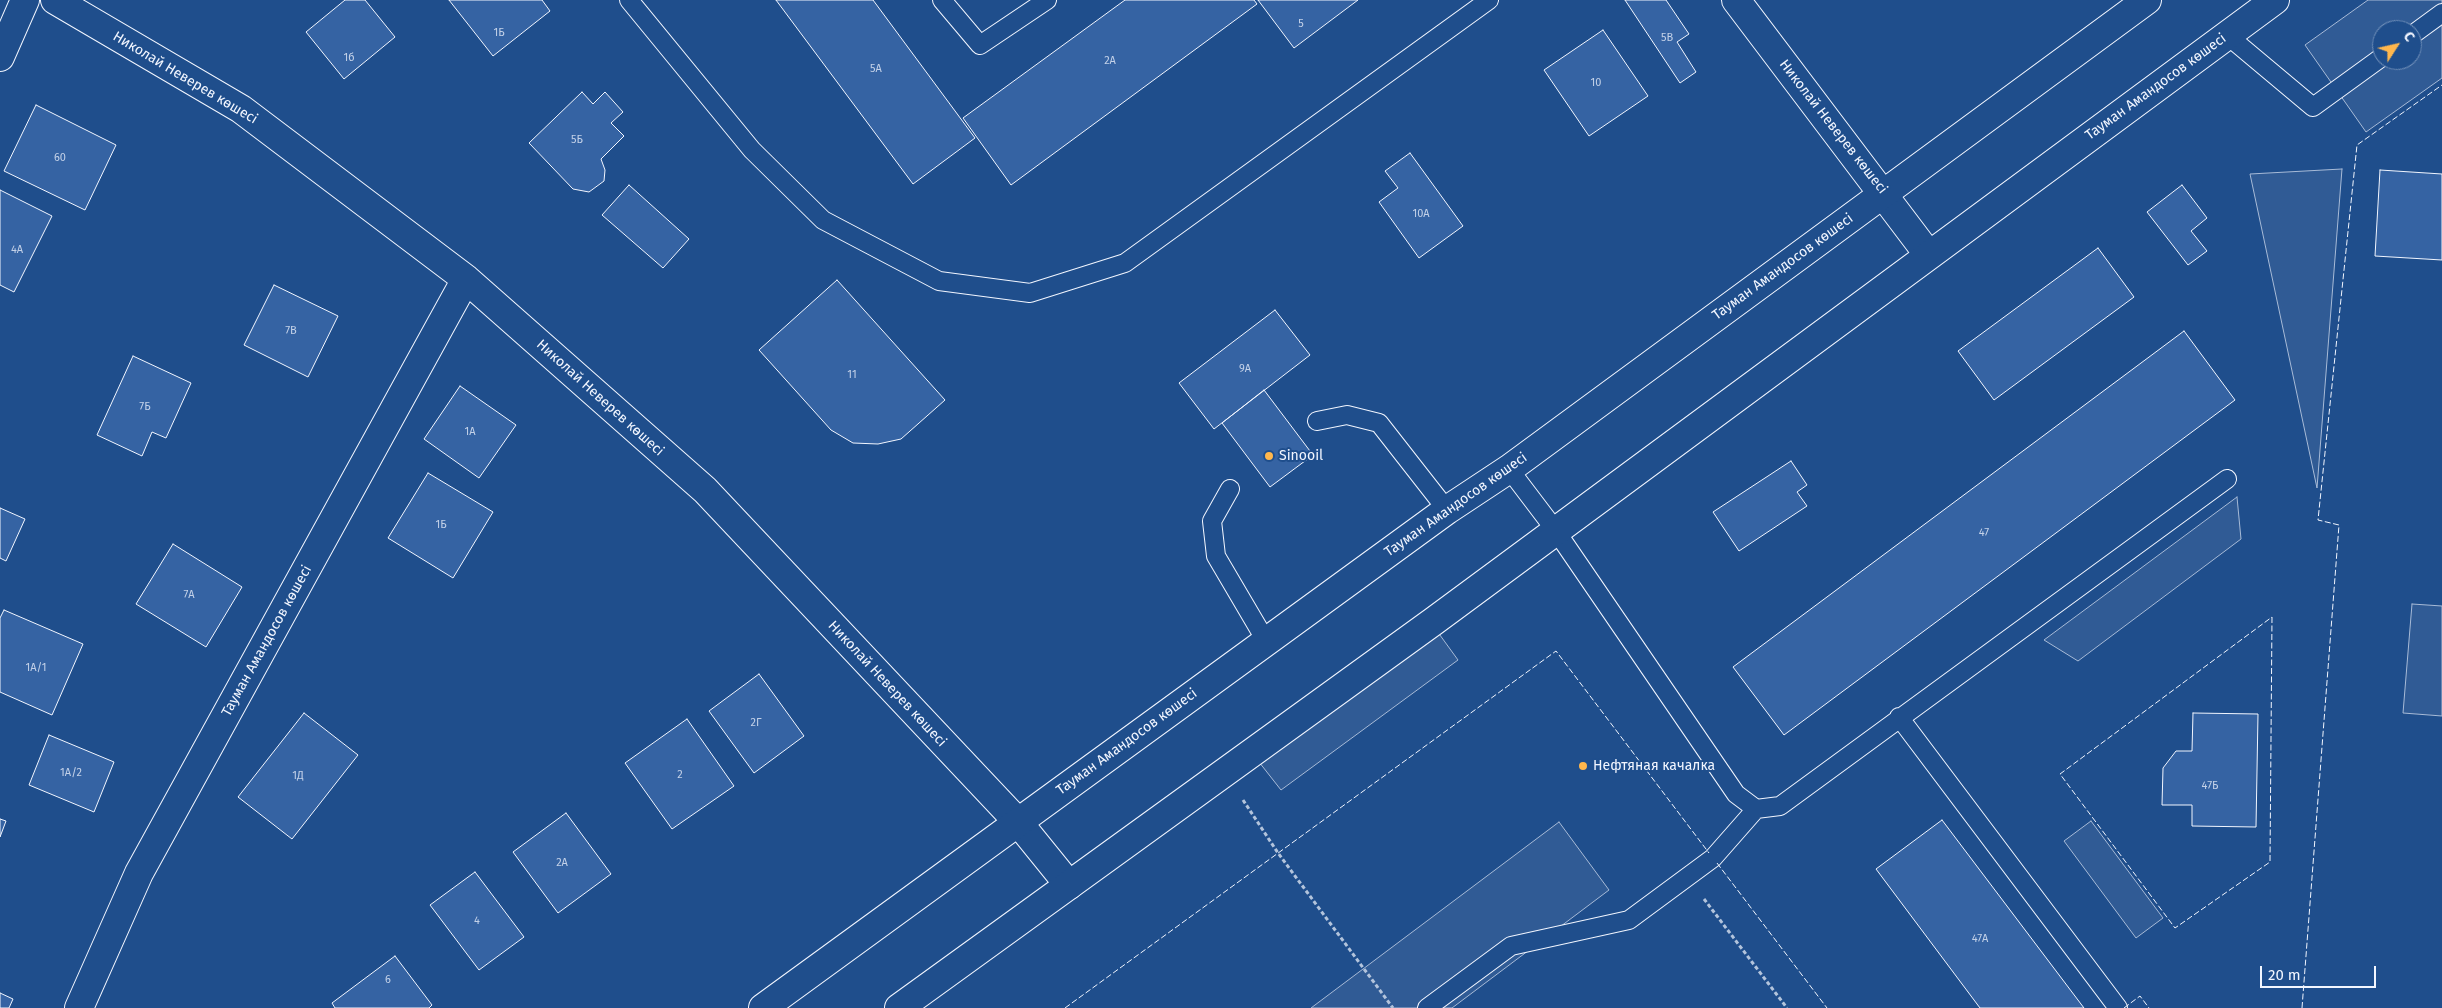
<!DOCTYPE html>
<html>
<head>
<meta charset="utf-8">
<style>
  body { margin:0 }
  #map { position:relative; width:2442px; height:1008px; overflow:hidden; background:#1f4e8c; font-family:"Fira Sans",sans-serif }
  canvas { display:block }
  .north { position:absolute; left:2372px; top:20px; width:50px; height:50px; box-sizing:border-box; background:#1f4e8c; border:1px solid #7391ba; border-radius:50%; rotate:55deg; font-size:14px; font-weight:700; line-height:20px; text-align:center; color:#f2f6ff }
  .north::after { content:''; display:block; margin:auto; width:18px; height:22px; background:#ffb74d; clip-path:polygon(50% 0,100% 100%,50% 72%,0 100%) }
  .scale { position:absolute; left:2260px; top:966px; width:116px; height:22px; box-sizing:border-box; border:2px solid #f2f6ff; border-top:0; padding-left:6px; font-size:15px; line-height:18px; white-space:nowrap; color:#f2f6ff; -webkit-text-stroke:4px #1f4e8c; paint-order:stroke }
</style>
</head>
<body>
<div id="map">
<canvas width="2442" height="1008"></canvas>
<div class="north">С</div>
<div class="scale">20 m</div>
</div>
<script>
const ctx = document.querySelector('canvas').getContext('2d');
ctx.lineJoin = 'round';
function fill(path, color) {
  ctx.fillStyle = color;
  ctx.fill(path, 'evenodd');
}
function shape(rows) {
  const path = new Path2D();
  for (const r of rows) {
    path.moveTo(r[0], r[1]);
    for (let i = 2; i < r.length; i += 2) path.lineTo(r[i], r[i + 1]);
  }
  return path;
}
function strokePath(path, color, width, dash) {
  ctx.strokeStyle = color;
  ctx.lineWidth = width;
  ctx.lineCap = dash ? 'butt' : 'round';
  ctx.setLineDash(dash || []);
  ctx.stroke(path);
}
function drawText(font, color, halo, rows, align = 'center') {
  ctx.font = font + ' "Fira Sans",sans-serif';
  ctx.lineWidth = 4;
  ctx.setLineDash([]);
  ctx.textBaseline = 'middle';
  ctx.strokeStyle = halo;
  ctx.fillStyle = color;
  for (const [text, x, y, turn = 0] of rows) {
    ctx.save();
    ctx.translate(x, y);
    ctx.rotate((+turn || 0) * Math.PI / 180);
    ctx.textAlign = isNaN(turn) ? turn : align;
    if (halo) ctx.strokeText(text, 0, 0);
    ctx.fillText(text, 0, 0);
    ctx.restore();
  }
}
const built = shape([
  [2368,0,2442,0,2442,78,2366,132,2305,45,2368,0],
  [2382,30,2412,30,2412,60,2382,60,2382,30],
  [2342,169,2317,488,2250,174,2342,169],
  [2237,497,2241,539,2078,661,2044,640,2237,497],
  [2412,604,2442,606,2442,716,2403,713,2412,604],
  [1437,631,1458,660,1281,790,1259,762,1437,631],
  [2091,821,2163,918,2136,938,2064,841,2091,821],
  [1559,822,1609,890,1452,1008,1311,1008,1559,822]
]);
fill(built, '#305b95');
strokePath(built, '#a8bbd7', 1);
const building = shape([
  [345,0,365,0,395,37,344,79,306,32,345,0],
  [449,0,542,0,550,11,493,56,449,0],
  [776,0,873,0,975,138,913,184,776,0],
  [1125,0,1254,0,1257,4,1011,185,963,118,1125,0],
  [1258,0,1358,0,1294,48,1258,0],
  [1625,0,1666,0,1689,34,1677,42,1696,72,1680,83,1625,0],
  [1603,30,1648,96,1589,136,1544,70,1603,30],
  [582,92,593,104,605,92,623,112,611,123,624,136,601,159,605,170,604,181,589,192,573,189,529,143,582,92],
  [36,105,116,145,85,210,4,171,36,105],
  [1410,153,1463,226,1419,258,1379,202,1398,188,1385,171,1410,153],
  [2380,170,2442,174,2442,260,2375,256,2380,170],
  [629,185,689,239,663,268,602,215,629,185],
  [2182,185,2207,218,2191,231,2207,251,2188,265,2147,212,2182,185],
  [0,190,52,216,14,292,0,285,0,190],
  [2098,248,2134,297,1994,400,1958,351,2098,248],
  [837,280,945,400,901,439,878,444,853,443,831,430,759,350,837,280],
  [274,285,338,316,308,377,244,345,274,285],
  [1275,310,1310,355,1214,429,1179,383,1275,310],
  [2184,331,2235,400,1784,735,1733,667,2184,331],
  [133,356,191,383,166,438,152,432,142,456,97,435,133,356],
  [460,386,516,425,479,478,424,439,460,386],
  [1264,390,1313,455,1270,487,1222,423,1264,390],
  [1791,461,1807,485,1797,492,1807,506,1739,551,1713,512,1791,461],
  [428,473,493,512,453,578,388,538,428,473],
  [0,508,25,519,6,561,0,558,0,508],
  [173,544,242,587,206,647,136,604,173,544],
  [4,610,83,644,52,715,0,692,0,618,4,610],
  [759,674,804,736,754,773,709,711,759,674],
  [304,713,358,755,292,839,238,797,304,713],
  [2193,713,2258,714,2256,827,2192,826,2192,805,2162,805,2163,768,2176,751,2192,751,2193,713],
  [687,719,734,786,672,829,625,763,687,719],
  [49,735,114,762,94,812,29,785,49,735],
  [566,813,611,874,558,913,513,852,566,813],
  [0,819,6,821,0,837,0,819],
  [1942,820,2084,1008,1980,1008,1876,869,1942,820],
  [475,872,524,937,479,970,430,905,475,872],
  [395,956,432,1005,429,1008,335,1008,332,1003,395,956],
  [0,993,13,999,9,1008,0,1008,0,993]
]);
fill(building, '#3563a3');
strokePath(building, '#f2f6ff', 1);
const lane = shape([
  [629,0,752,150,823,220,939,281,1030,293,1125,263,1489,0],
  [942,0,980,45,1047,0],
  [2227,35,2313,107,2382,57],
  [2412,35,2442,13],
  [1317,421,1347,415,1379,423,1447,510],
  [1509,469,1556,531,1736,794,1756,809,1780,806,2227,479],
  [1230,489,1212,521,1216,556,1266,641],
  [1899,717,2118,1008],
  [1427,1008,1511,946,1629,920,1713,858,1756,809]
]);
const street = shape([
  [55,0,241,109,466,279,705,490,1018,822,1069,885],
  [1736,0,1928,254],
  [0,57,25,0],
  [79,1008,139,873,466,279]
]);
const primary = shape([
  [763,1008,1447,510,1509,469,2147,0],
  [899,1008,1434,621,2275,0]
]);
strokePath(lane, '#f2f6ff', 20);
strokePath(street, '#f2f6ff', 30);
strokePath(primary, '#f2f6ff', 30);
strokePath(shape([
  [1243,800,1278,853,1393,1008],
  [1704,899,1787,1008]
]), '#b3c4dc', 3, [4, 2.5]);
strokePath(lane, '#1f4e8c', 18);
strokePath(street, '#1f4e8c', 28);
strokePath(primary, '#1f4e8c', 28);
strokePath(shape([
  [2272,617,2270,862,2175,928,2060,774,2272,617],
  [1717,863,1827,1008],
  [1065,1008,1556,651,1709,853],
  [2124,1008,2140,996,2149,1008],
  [2302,1008,2339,525,2318,520,2357,145,2442,85]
]), '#f2f6ff', 1, [6, 2.5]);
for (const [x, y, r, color] of [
  [1269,456,5,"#ffb74d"],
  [1583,766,5,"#ffb74d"]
]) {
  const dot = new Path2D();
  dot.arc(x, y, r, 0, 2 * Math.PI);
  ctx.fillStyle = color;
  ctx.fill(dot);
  strokePath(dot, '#1f4e8c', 2);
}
drawText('11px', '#c3d1e8', null, [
  ["5",1301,24],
  ["1Б",499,33],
  ["5В",1667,38],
  ["1б",349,58],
  ["2А",1110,61],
  ["5А",876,69],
  ["10",1596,83],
  ["5Б",577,140],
  ["60",60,158],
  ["10А",1421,214],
  ["4А",17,250],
  ["7В",291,331],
  ["9А",1245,369],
  ["11",852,375],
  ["7Б",145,407],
  ["1А",470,432],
  ["1Б",441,525],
  ["47",1984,533],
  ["7А",189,595],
  ["1А/1",36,668],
  ["2Г",756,723],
  ["1А/2",71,773],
  ["2",680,775],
  ["1Д",298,776],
  ["47Б",2210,786],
  ["2А",562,863],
  ["4",477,921],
  ["47А",1980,939],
  ["6",388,980]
]);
drawText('14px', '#f2f6ff', '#1f4e8c', [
  ["Николай Неверев көшесі",185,78,31],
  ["Тауман Амандосов көшесі",2156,87,-36],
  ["Николай Неверев көшесі",1833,127,52],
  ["Тауман Амандосов көшесі",1783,267,-36],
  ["Николай Неверев көшесі",600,398,42],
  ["Тауман Амандосов көшесі",1456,505,-35],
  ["Тауман Амандосов көшесі",267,641,-61],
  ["Николай Неверев көшесі",887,684,47],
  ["Тауман Амандосов көшесі",1127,742,-36]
]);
drawText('14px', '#f2f6ff', '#1f4e8c', [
  ["Sinooil",1279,456],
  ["Нефтяная качалка",1593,766]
], 'left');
</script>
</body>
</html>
